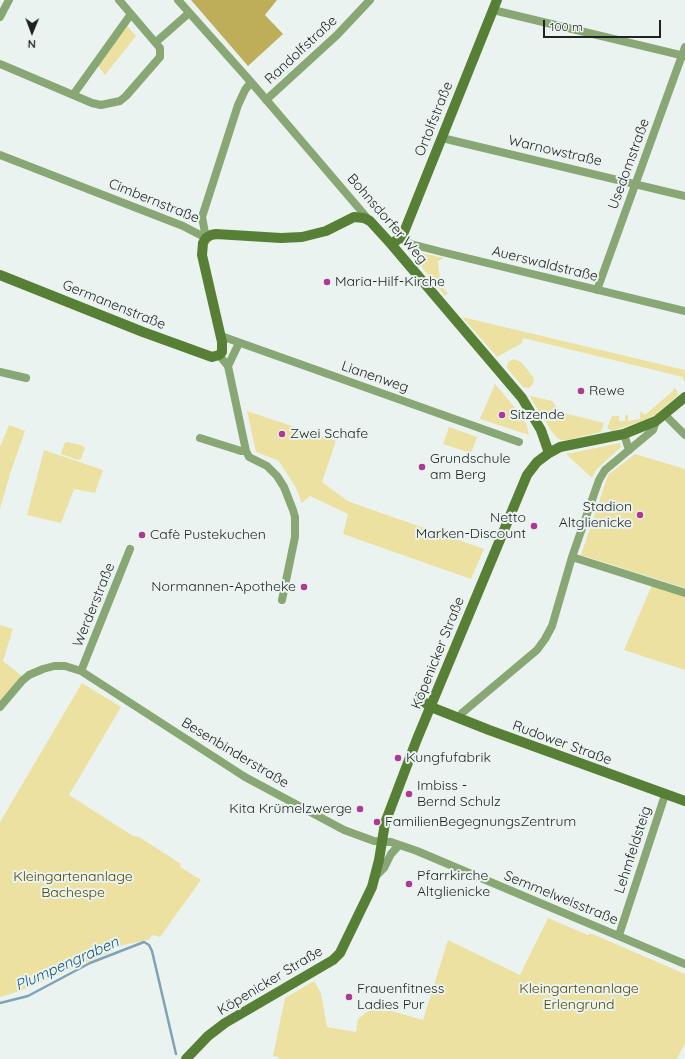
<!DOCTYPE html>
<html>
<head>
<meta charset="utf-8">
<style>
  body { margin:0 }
  #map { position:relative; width:685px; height:1059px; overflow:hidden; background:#ebf3f0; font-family:Quicksand,sans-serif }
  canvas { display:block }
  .north { position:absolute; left:12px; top:12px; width:40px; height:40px; -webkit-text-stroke:3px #ebf3f0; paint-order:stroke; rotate:181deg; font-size:11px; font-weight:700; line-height:16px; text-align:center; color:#1f2221 }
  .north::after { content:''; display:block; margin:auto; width:14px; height:18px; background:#1f2221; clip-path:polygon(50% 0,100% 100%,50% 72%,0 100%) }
  .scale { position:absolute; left:543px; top:20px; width:118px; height:18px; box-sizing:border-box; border:2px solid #1f2221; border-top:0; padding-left:5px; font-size:12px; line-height:14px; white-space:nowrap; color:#1f2221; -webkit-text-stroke:3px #ebf3f0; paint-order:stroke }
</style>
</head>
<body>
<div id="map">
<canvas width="685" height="1059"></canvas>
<div class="north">N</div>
<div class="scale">100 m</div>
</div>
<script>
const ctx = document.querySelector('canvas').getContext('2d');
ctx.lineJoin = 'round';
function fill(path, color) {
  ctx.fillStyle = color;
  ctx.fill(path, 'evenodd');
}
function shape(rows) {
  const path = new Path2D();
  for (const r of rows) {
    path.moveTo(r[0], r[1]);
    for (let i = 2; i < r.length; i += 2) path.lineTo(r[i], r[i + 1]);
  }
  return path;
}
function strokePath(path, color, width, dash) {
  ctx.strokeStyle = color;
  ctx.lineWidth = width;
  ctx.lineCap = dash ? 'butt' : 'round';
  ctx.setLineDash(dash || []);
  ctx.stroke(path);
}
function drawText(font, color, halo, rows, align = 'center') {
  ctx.font = font + ' Quicksand,sans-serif';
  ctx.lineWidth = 4;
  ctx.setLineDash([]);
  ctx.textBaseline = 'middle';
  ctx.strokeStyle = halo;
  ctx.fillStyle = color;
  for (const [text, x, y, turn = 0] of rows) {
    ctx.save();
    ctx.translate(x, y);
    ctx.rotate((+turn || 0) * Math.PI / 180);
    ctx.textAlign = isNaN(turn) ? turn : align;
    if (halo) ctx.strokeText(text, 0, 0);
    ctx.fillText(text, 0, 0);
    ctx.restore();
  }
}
fill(shape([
  [127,26,136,36,105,75,98,66],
  [408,250,444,258,438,261,440,281,442,287,448,293,445,296],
  [462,317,685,370,685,381,683,380,683,377,523,338,522,343,497,357],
  [514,359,521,362,534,378,533,384,529,388,523,387,507,368,508,362],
  [495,384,521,415,527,426,529,435,480,419],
  [673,387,677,390,678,395,656,414,645,420,612,431,607,428,612,416,619,416,619,421,625,421,625,415,628,415,628,421,640,419,640,413,641,412,645,415,674,390],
  [531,396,552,401,560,412,604,423,601,432,567,440,561,440,557,438,552,432,530,397],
  [247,411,336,441,322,482,345,499,350,502,484,549,471,579,343,534,348,514,310,496,302,503,295,486,280,463,277,460,256,452],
  [9,425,25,431,10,474,0,509,0,447],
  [449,427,477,437,471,453,443,444],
  [67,442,81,445,85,448,81,459,78,460,61,454,64,444],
  [620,443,621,446,620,448,597,469,592,478,566,454],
  [44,450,103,470,95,493,74,489,61,523,27,515],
  [635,454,685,469,685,588,581,555,608,475],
  [652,585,685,596,685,670,624,650],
  [0,625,13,629,3,661,22,676,0,701],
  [82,683,121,707,69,795,133,836,139,837,181,864,180,867,201,880,160,937,153,935,148,940,114,947,111,952,23,990,0,997,0,822],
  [548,918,588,935,590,933,685,974,685,1043,677,1059,278,1059,279,1057,273,1056,285,998,314,981,321,993,327,1027,356,1032,358,1019,368,1011,392,1011,423,1020,448,940,520,975]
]), '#ece1a1');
fill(shape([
  [191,0,277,0,265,15,283,34,248,66]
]), '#beae59');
strokePath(shape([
  [0,1003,28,996,90,963,144,942,149,945,152,951,176,1054]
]), '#80a2b6', 2.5);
strokePath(shape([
  [178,0,251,82,369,220],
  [493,10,685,56],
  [0,17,9,0],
  [156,42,189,13],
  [0,64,92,103,101,105,120,101,126,96,160,57,160,48,119,0],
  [73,95,131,14],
  [266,100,337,35,370,0],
  [442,138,685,196],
  [0,155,183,226,206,238],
  [206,238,202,217,238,105,245,90,251,82],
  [400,238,411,244,442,252,685,311],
  [597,290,685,47],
  [221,336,519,442],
  [219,355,228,366,246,451,249,457,267,466,277,476,284,487,293,510,295,517,295,537,282,600],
  [228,366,239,343],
  [0,372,26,378],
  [665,415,685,435],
  [624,434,629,450],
  [200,438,241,451,246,451],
  [572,557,685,593],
  [81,671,130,549],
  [0,707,22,681,29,675,43,669,54,666,65,666,81,671,245,777,344,830,374,841,391,842,417,851,685,964],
  [459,719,462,713,537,650,545,639,552,626,572,557,599,480,605,470,653,430,656,421],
  [376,876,384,868,391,854,399,845],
  [619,935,665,795]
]), '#89a675', 8);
strokePath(shape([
  [391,244,400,238,404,232,497,0],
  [0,275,143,332,212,357,219,355,222,352,222,342,202,255,203,243,206,238,211,235,216,234,281,238,302,237,326,231,354,217,364,218,370,221,391,244,522,398,541,430,549,453],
  [421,700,431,707,489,730,685,801],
  [186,1059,208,1036,225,1023,333,960,340,953,372,887,379,860,385,823,417,739,527,475,537,462,549,453,560,447,624,434,656,421,685,397]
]), '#578036', 10);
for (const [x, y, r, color] of [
  [327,282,4,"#ac3993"],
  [581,391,4,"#ac3993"],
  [502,415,4,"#ac3993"],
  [282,434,4,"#ac3993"],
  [422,467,4,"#ac3993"],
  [640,515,4,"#ac3993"],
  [534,526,4,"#ac3993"],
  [142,535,4,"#ac3993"],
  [304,587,4,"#ac3993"],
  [398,758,4,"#ac3993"],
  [409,794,4,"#ac3993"],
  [360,809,4,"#ac3993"],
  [377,822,4,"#ac3993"],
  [409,884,4,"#ac3993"],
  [349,997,4,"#ac3993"]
]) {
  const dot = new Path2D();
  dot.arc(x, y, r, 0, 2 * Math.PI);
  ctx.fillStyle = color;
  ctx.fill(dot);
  strokePath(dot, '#ebf3f0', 1.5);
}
drawText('14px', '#1f2221', '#ebf3f0', [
  ["Randolfstraße",301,50,-43],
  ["Ortolfstraße",434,119,-68],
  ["Warnowstraße",555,151,13],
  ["Usedomstraße",629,164,-70],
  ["Cimbernstraße",154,201,22],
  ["Bohnsdorfer Weg",387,219,49],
  ["Auerswaldstraße",545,264,14],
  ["Germanenstraße",114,305,22],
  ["Lianenweg",375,377,19],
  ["Werderstraße",94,605,-68],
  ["Köpenicker Straße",438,653,-68],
  ["Rudower Straße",562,743,20],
  ["Besenbinderstraße",235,753,31],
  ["Lehmfeldsteig",633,850,-72],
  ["Semmelweisstraße",561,898,22],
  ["Köpenicker Straße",270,981,-31]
]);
drawText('14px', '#1f2221', '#ebf3f0', [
  ["Maria-Hilf-Kirche",335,282],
  ["Rewe",589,391],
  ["Sitzende",510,415],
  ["Zwei Schafe",290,434],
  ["Grundschule",430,459],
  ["am Berg",430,475],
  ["Stadion",632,507,"right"],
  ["Altglienicke",632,523,"right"],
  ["Netto",526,518,"right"],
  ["Marken-Discount",526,534,"right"],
  ["Cafè Pustekuchen",150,535],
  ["Normannen-Apotheke",296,587,"right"],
  ["Kungfufabrik",406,758],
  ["Imbiss -",417,786],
  ["Bernd Schulz",417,802],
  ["Kita Krümelzwerge",352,809,"right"],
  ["FamilienBegegnungsZentrum",385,822],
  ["Pfarrkirche",417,876],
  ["Altglienicke",417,892],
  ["Frauenfitness",357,989],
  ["Ladies Pur",357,1005]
], 'left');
drawText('14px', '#534800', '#ebf3f0', [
  ["Kleingartenanlage",73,877],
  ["Bachespe",73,893],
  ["Kleingartenanlage",579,989],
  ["Erlengrund",579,1005]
]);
drawText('italic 15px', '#155777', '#ebf3f0', [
  ["Plumpengraben",67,964,-24]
]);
</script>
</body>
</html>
